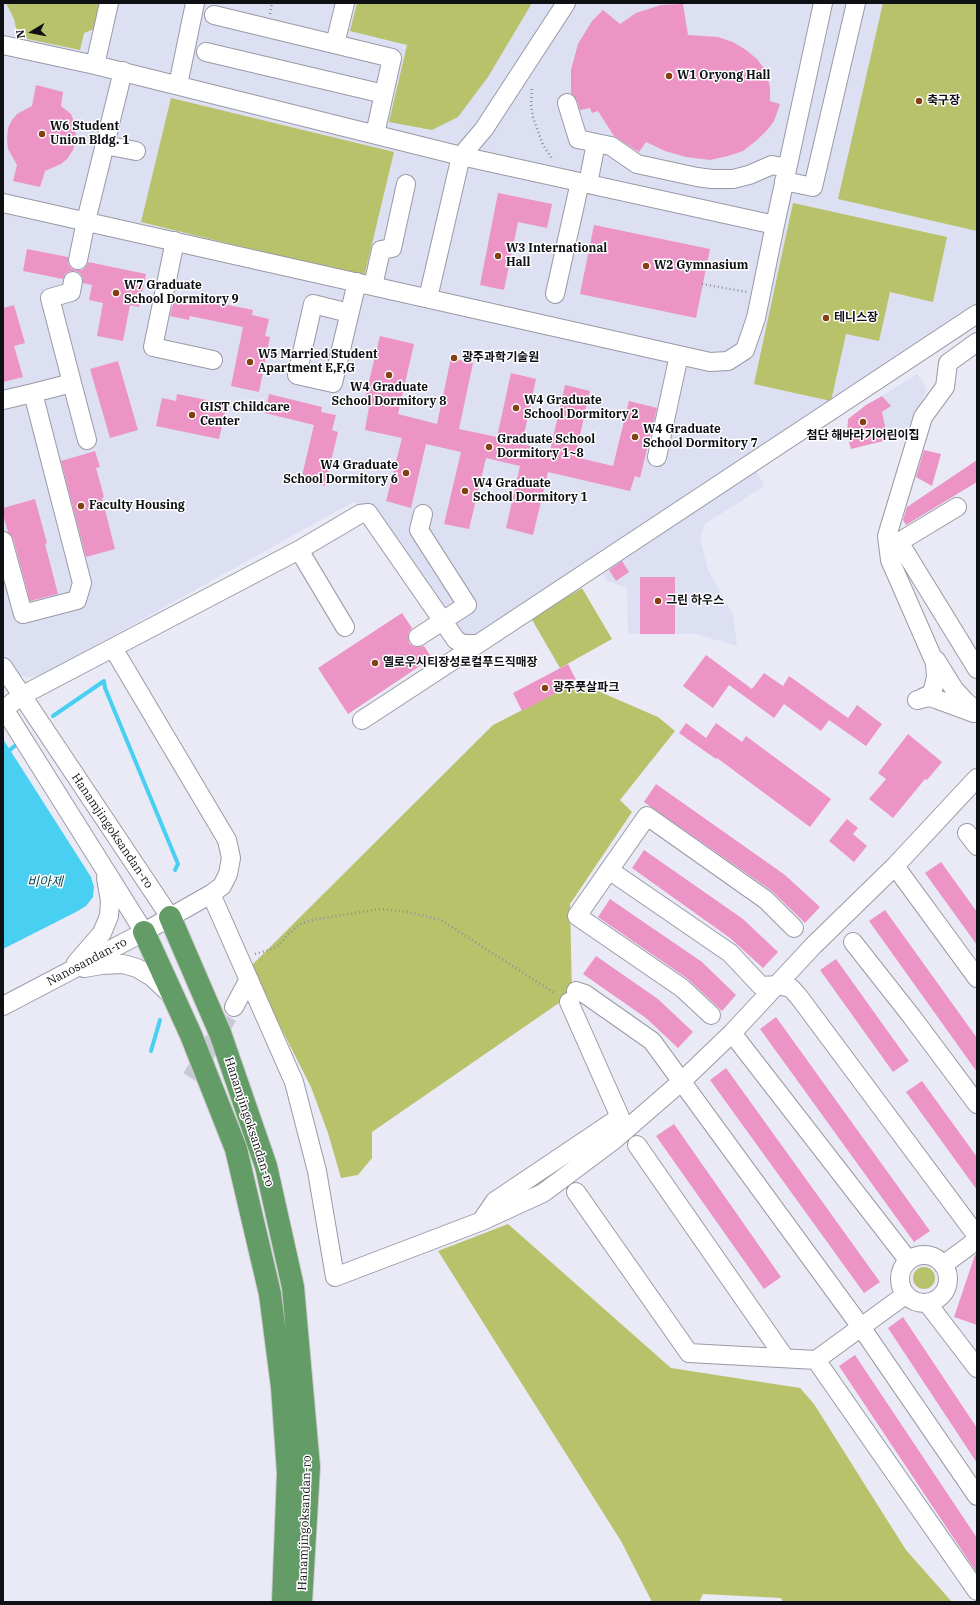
<!DOCTYPE html>
<html>
<head>
<meta charset="utf-8">
<style>
  body { margin:0 }
  #map { position:relative; width:980px; height:1605px; overflow:hidden; background:#e9eaf6; font-family:"IBM Plex Serif",serif }
  canvas { display:block }
  .frame { position:absolute; inset:0; border:4px solid #0f1014; pointer-events:none }
  .north { position:absolute; left:12px; top:12px; width:40px; height:40px; -webkit-text-stroke:3px #fff; paint-order:stroke; rotate:260deg; font-size:11px; font-weight:700; line-height:16px; text-align:center; color:#0f1014 }
  .north::after { content:''; display:block; margin:auto; width:14px; height:18px; background:#0f1014; clip-path:polygon(50% 0,100% 100%,50% 72%,0 100%) }
</style>
</head>
<body>
<div id="map">
<canvas width="980" height="1605"></canvas>
<div class="frame"></div>
<div class="north">N</div>
</div>
<script>
const ctx = document.querySelector('canvas').getContext('2d');
ctx.lineJoin = 'round';
function fill(path, color) {
  ctx.fillStyle = color;
  ctx.fill(path, 'evenodd');
}
function shape(rows) {
  const path = new Path2D();
  for (const r of rows) {
    if (r.length === 3) {
      path.moveTo(r[0] + r[2], r[1]);
      path.arc(r[0], r[1], r[2], 0, 2 * Math.PI);
      continue;
    }
    path.moveTo(r[0], r[1]);
    for (let i = 2; i < r.length; i += 2) path.lineTo(r[i], r[i + 1]);
  }
  return path;
}
function strokePath(path, color, width, dash) {
  ctx.strokeStyle = color;
  ctx.lineWidth = width;
  ctx.lineCap = dash ? 'butt' : 'round';
  ctx.setLineDash(dash || []);
  ctx.stroke(path);
}
function drawText(font, color, halo, rows, align = 'center') {
  ctx.font = font + ' "IBM Plex Serif","Noto Sans KR",serif';
  ctx.lineWidth = 3;
  ctx.setLineDash([]);
  ctx.textBaseline = 'middle';
  ctx.strokeStyle = halo;
  ctx.fillStyle = color;
  for (const [text, x, y, turn = 0] of rows) {
    ctx.save();
    ctx.translate(x, y);
    ctx.rotate((+turn || 0) * Math.PI / 180);
    ctx.textAlign = isNaN(turn) ? turn : align;
    if (halo) ctx.strokeText(text, 0, 0);
    ctx.fillText(text, 0, 0);
    ctx.restore();
  }
}
fill(shape([
  [3,3,977,3,977,310,478,640,459,638,370,507,353,502,42,675,32,677,21,676,13,673,3,656],
  [917,374,927,389,908,429,888,440,884,421,878,415,891,406,882,396],
  [756,471,764,486,705,524,700,537,708,570,733,614,737,646,696,634,628,634,627,588,607,581,602,573]
]), '#dddff2');
fill(shape([
  [6,3,104,3,99,27,84,33,80,50,18,37,14,19],
  [357,3,532,3,488,77,458,117,432,130,389,122,407,45,350,31],
  [883,3,977,3,977,231,838,199],
  [171,98,394,152,364,277,141,222],
  [793,203,947,237,933,302,890,292,879,341,846,334,831,401,754,384],
  [582,588,612,639,560,668,531,618],
  [577,682,658,717,675,731,620,800,632,812,570,904,572,994,372,1132,372,1158,358,1175,341,1178,328,1133,311,1087,250,967,493,725],
  [508,1224,671,1368,800,1388,814,1404,906,1550,952,1602,783,1602,781,1598,703,1594,699,1602,652,1602,621,1541,438,1251],
  [924,1278,11]
]), '#b8c26b');
fill(shape([
  [3,739,91,877,94,887,93,897,86,906,76,912,3,949]
]), '#48cff1');
strokePath(shape([
  [53,716,104,681,105,688,178,864,175,870],
  [10,750,18,743],
  [151,1051,160,1020]
]), '#48cff1', 4);
fill(shape([
  [683,4,688,35,718,37,733,42,746,50,757,59,766,71,770,87,770,101,780,104,774,121,768,129,757,140,743,151,728,156,710,160,686,157,665,151,646,142,639,152,614,136,598,111,592,113,590,108,580,110,577,100,571,94,571,70,578,44,592,21,603,10,620,24,636,13,661,5],
  [36,85,63,92,61,106,71,114,75,125,76,139,73,150,67,159,61,164,45,171,40,187,13,181,17,165,8,149,7,139,8,128,12,120,17,114,32,106],
  [498,193,552,204,547,228,518,222,504,290,480,285],
  [594,225,710,249,696,318,580,294],
  [27,249,68,257,68,264,71,268,76,270,82,270,86,267,88,262,146,274,139,307,130,305,123,341,97,336,103,303,89,300,92,285,83,283,83,278,80,273,75,271,70,271,65,274,63,279,23,271],
  [194,298,253,310,252,315,269,319,265,336,270,337,259,392,231,386,243,327,190,316,189,320,170,316,174,300,193,303],
  [14,305,25,343,14,346,23,377,3,382,3,308],
  [380,336,414,344,398,414,437,424,451,358,473,363,459,429,497,437,511,373,536,379,522,444,550,451,565,385,590,391,575,457,613,466,629,401,657,408,640,478,635,476,630,491,548,472,533,535,506,528,520,466,486,458,469,529,444,524,461,452,426,444,411,508,386,501,402,438,365,430,369,407,363,406],
  [118,361,138,430,110,438,90,369],
  [177,394,227,404,219,439,156,426,162,398,176,401],
  [269,394,322,407,321,412,336,415,332,430,338,432,325,486,301,480,314,425,265,413],
  [882,396,891,406,882,412,888,440,851,449,847,435,848,419,866,405],
  [924,450,941,454,932,486,916,477],
  [95,451,100,467,96,468,104,497,102,498,115,549,86,557,61,461],
  [977,460,977,482,906,525,903,520,907,507],
  [35,499,47,543,45,544,58,594,30,601,13,538,8,532,3,514,3,508],
  [622,561,629,572,616,581,609,570],
  [640,577,675,577,675,634,640,634],
  [402,613,412,628,409,632,408,637,409,643,413,646,418,647,424,646,432,658,348,714,318,668],
  [706,655,752,689,764,673,783,686,789,676,848,718,857,705,882,724,866,746,829,720,821,731,784,704,774,718,729,685,713,708,683,686],
  [568,664,577,682,522,711,513,693],
  [686,723,706,738,716,723,742,742,746,736,831,799,810,827,717,758,716,759,679,733],
  [908,734,942,762,927,780,925,779,893,818,869,799,886,779,878,773],
  [656,784,785,875,820,907,805,923,772,891,644,802],
  [847,819,858,828,853,834,867,846,854,862,829,841],
  [644,850,743,919,778,952,763,968,730,938,632,868],
  [941,862,977,912,977,945,925,873],
  [610,899,702,962,736,995,722,1011,688,979,598,917],
  [885,910,977,1038,977,1072,869,921],
  [596,956,658,999,693,1032,678,1048,646,1018,583,974],
  [836,959,909,1061,893,1072,820,970],
  [776,1017,930,1231,914,1242,760,1029],
  [726,1068,880,1282,864,1293,710,1080],
  [922,1081,977,1157,977,1190,906,1092],
  [674,1124,781,1277,764,1289,656,1136],
  [975,1255,977,1256,977,1325,954,1317],
  [903,1317,977,1428,977,1463,888,1328],
  [855,1355,977,1538,977,1573,839,1366]
]), '#ed94c6');
strokePath(shape([
  [191,1078,234,1007]
]), '#c8c9d4', 18, [18, 9]);
const minor = shape([
  [214,15,392,58,375,134],
  [335,44,345,3],
  [3,45,95,65,461,156,775,225],
  [206,52,384,94],
  [95,65,109,3],
  [178,85,195,3],
  [567,103,578,139,596,143],
  [105,145,136,151],
  [784,181,813,187,856,3],
  [588,184,596,143,611,146,637,164,697,177,712,179,733,179,749,175,772,165,787,168],
  [3,203,710,362,728,361,745,350,756,318,775,225,823,3],
  [175,241,153,347,213,360],
  [78,260,86,221,123,71],
  [373,286,381,250,392,248,406,184],
  [555,294,580,182],
  [428,298,461,156,484,129,566,3],
  [349,313,313,304,297,375,333,383,357,282],
  [72,383,50,298,71,292,73,281],
  [33,393,72,383,87,440],
  [3,400,33,393,82,583,77,600,23,614,3,541],
  [657,457,679,355],
  [899,542,977,669],
  [889,548,957,507],
  [299,550,345,627],
  [418,637,467,605,419,530,423,514],
  [936,660,954,689,965,701,977,712],
  [3,667,170,917],
  [922,698,929,695,933,690,936,677,935,663,890,560,887,536,923,417,945,387,948,363,977,342],
  [917,700,929,697,936,699,974,713],
  [3,707,144,932],
  [4,709,21,696,299,550,360,514,368,513,456,640,463,644,478,644,977,314],
  [362,720,478,644],
  [967,833,977,846],
  [895,866,977,978],
  [609,870,577,916,682,988,711,1015],
  [211,894,294,1082,317,1171,335,1277,482,1221,543,1193,614,1140,682,1081,732,1033,813,946,895,866,977,778],
  [794,928,766,900,647,816,609,870,730,953,761,986,777,985,791,988,799,997,977,1236],
  [853,942,912,1017,977,1104],
  [76,963,102,933,109,916,110,901,106,878],
  [84,968,102,965,123,964,137,968,152,977,170,994],
  [576,991,585,994,652,1041,861,1327,977,1496],
  [3,1006,144,932,211,894,222,886,228,874,231,858,227,840,113,648],
  [234,1007,249,979],
  [732,1033,908,1260],
  [637,1145,785,1358],
  [576,1192,689,1353,816,1360,905,1295],
  [482,1220,495,1201,620,1117,569,1002],
  [924,1279,24],
  [943,1265,977,1240],
  [928,1304,977,1368],
  [816,1360,977,1591]
]);
const highway = shape([
  [170,917,220,1033,266,1166,293,1287,309,1467,301,1602],
  [144,932,191,1035,236,1149,270,1294,282,1387,288,1473,283,1602]
]);
strokePath(minor, '#999aa5', 20);
strokePath(highway, '#cacacb', 24);
strokePath(shape([
  [270,14,272,3],
  [532,89,531,105,533,117,543,145,553,160],
  [702,284,747,292],
  [255,954,272,949,279,945,287,935,300,924,317,919,380,909,408,912,441,920,556,994]
]), '#8e8f97', 2.5, [1, 3]);
strokePath(minor, '#fff', 18);
strokePath(highway, '#639c66', 22);
for (const [x, y, r, color] of [
  [669,76,4,"#844013"],
  [919,101,4,"#844013"],
  [42,134,4,"#844013"],
  [498,256,4,"#844013"],
  [646,266,4,"#844013"],
  [116,293,4,"#844013"],
  [826,318,4,"#844013"],
  [454,358,4,"#844013"],
  [250,362,4,"#844013"],
  [389,375,4,"#844013"],
  [516,408,4,"#844013"],
  [192,415,4,"#844013"],
  [863,422,4,"#844013"],
  [635,437,4,"#844013"],
  [489,447,4,"#844013"],
  [406,473,4,"#844013"],
  [465,491,4,"#844013"],
  [81,506,4,"#844013"],
  [658,601,4,"#844013"],
  [375,663,4,"#844013"],
  [545,688,4,"#844013"]
]) {
  const dot = new Path2D();
  dot.arc(x, y, r, 0, 2 * Math.PI);
  ctx.fillStyle = color;
  ctx.fill(dot);
  strokePath(dot, '#fff', 1.5);
}
drawText('bold 12px', '#0f1014', '#fff', [
  ["W1 Oryong Hall",677,76],
  ["축구장",927,101],
  ["W6 Student",50,127],
  ["Union Bldg. 1",50,141],
  ["W3 International",506,249],
  ["Hall",506,263],
  ["W2 Gymnasium",654,266],
  ["W7 Graduate",124,286],
  ["School Dormitory 9",124,300],
  ["테니스장",834,318],
  ["W5 Married Student",258,355],
  ["Apartment E,F,G",258,369],
  ["광주과학기술원",462,358],
  ["W4 Graduate",389,388,"center"],
  ["School Dormitory 8",389,402,"center"],
  ["W4 Graduate",524,401],
  ["School Dormitory 2",524,415],
  ["GIST Childcare",200,408],
  ["Center",200,422],
  ["W4 Graduate",643,430],
  ["School Dormitory 7",643,444],
  ["첨단 해바라기어린이집",863,436,"center"],
  ["Graduate School",497,440],
  ["Dormitory 1~8",497,454],
  ["W4 Graduate",398,466,"right"],
  ["School Dormitory 6",398,480,"right"],
  ["W4 Graduate",473,484],
  ["School Dormitory 1",473,498],
  ["Faculty Housing",89,506],
  ["그린 하우스",666,601],
  ["옐로우시티장성로컬푸드직매장",383,663],
  ["광주풋살파크",553,688]
], 'left');
drawText('12px', '#0f1014', '#fff', [
  ["Hanamjingoksandan-ro",112,831,56],
  ["Nanosandan-ro",87,962,-28],
  ["Hanamjingoksandan-ro",249,1122,72],
  ["Hanamjingoksandan-ro",305,1523,-88]
]);
drawText('italic 13px', '#0c4755', '#fff', [
  ["비아제",45,882]
]);
</script>
</body>
</html>
